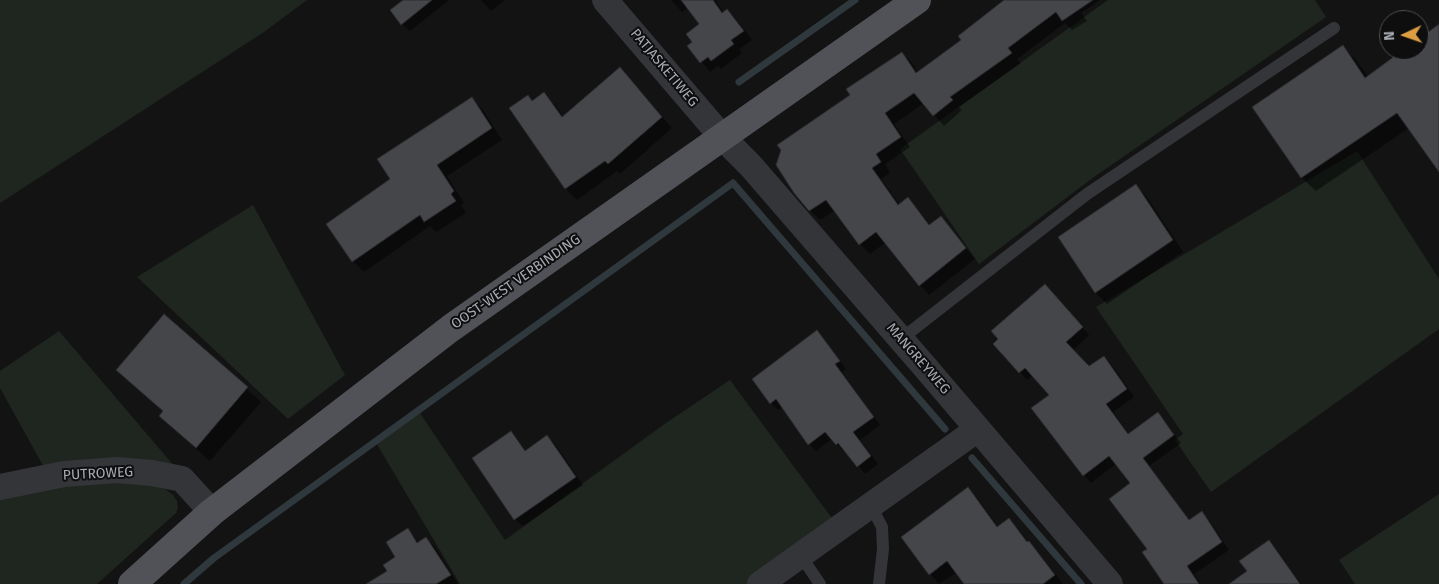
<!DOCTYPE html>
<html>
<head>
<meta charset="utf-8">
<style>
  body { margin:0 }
  #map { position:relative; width:1439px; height:584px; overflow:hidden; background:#131314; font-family:"Fira Sans",sans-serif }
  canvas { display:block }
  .north { position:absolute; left:1379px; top:10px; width:50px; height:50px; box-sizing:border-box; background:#0e0e0f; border:1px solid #4b4d51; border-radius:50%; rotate:267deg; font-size:14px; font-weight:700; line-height:20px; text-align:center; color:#a6abb3 }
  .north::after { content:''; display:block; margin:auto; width:18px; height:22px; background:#dd9e42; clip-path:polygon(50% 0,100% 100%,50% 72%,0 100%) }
</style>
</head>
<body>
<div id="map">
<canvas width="1439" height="584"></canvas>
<div class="north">N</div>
</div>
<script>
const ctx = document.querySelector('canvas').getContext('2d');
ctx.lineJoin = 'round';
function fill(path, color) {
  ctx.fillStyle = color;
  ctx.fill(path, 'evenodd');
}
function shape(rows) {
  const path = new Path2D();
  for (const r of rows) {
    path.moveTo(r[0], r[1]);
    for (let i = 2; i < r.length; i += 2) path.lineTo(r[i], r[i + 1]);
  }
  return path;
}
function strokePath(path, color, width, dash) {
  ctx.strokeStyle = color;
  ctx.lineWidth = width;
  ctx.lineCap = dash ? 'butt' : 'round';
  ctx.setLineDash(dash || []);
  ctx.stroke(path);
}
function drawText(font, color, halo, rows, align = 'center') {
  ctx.font = font + ' "Fira Sans",sans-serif';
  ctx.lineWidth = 4;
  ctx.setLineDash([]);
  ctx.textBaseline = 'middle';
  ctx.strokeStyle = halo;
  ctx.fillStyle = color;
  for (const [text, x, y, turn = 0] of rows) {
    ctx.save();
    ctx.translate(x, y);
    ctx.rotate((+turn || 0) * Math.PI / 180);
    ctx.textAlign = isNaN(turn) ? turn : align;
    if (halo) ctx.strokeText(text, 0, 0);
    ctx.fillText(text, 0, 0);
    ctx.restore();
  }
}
fill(shape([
  [0,0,307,0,264,32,0,203],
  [1108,0,1315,0,1326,17,1094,177,979,264,900,149],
  [1357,151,1439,279,1439,329,1211,492,1175,440,1183,434,1096,307],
  [253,205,345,375,288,419,137,277],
  [59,331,181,474,46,471,0,388,0,371],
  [730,380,837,525,753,584,460,584,375,441,418,410,505,540,663,425],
  [66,482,145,482,165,489,173,495,177,501,178,508,176,513,97,584,0,584,0,494],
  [1439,494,1439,584,1355,584,1339,560]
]), '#1f2620');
fill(shape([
  [405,0,447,0,448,1,410,31,402,24],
  [481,0,505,0,491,11],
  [671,0,715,0,724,13,727,10,736,19,752,40,739,49,742,53,721,69,718,66,710,72,689,46,694,42,701,25,688,7,682,12],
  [1007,0,1100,0,1081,13,1087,21,1072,30,1065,23,1017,59,1021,63,959,107,962,110,944,126,924,103,894,124,910,147,885,164,890,173,881,179,900,205,908,199,918,209,931,226,941,218,975,259,929,295,920,285,886,242,870,254,860,244,835,210,820,220,810,210,852,95,902,53,912,63,918,73,963,41],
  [1439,26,1439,170,1409,128,1316,191,1302,178,1254,107,1343,47,1357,61,1368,77,1405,50,1419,50,1419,40],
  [620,69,672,128,620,174,617,171,577,200,566,189,511,109,533,102,544,94,555,105,564,117],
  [472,99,483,110,502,140,447,176,464,203,461,205,466,213,436,232,430,226,364,272,353,261,328,224,392,180],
  [1136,186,1147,197,1183,252,1107,304,1096,293,1059,237],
  [1053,293,1089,335,1073,350,1090,368,1104,357,1112,365,1134,397,1113,412,1130,435,1157,414,1181,443,1149,466,1190,521,1202,513,1209,520,1229,550,1194,574,1201,584,1165,584,1148,549,1132,483,1117,463,1091,483,1084,475,1050,396,1033,375,1027,380,995,344],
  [164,316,261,402,210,461,175,430,164,412,118,370],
  [817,332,846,369,842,372,880,425,860,440,878,464,865,474,846,451,844,452,832,439,816,451,809,444,783,407,778,410,771,403],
  [511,432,526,451,547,436,555,444,583,485,523,526,515,519,474,458],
  [968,489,978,499,999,528,1009,520,1019,530,1029,543,1039,553,1063,584,965,584,957,572,939,584,930,574],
  [408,530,419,543,426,538,435,547,458,584,369,584,388,571,397,557],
  [1269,542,1276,549,1301,584,1231,584,1249,572]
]), '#0007');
strokePath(shape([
  [739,82,855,0],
  [972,458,1081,584],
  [184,584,214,558,733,183,945,429]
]), '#2f383d', 7);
const building = shape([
  [403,0,432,0,401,25,390,10,403,0],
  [681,0,713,0,722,13,727,9,744,31,731,40,734,44,711,61,708,57,700,63,687,46,692,42,686,34,699,24,681,0],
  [1004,0,1093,0,1062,21,1056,12,1008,48,1012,53,950,97,953,100,933,116,914,93,885,113,901,137,876,154,881,162,872,168,898,205,908,197,929,225,941,216,966,248,919,286,876,232,859,245,826,200,809,211,794,193,776,165,781,150,777,145,850,95,846,89,902,52,916,73,961,40,958,36,1004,0],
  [1439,24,1439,172,1397,113,1301,178,1252,107,1343,45,1365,78,1403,50,1419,50,1419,39,1439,24],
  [620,67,662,117,608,164,605,161,565,189,509,108,528,95,532,101,544,92,562,117,620,67],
  [472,97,492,128,437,165,454,191,451,194,456,201,424,222,420,215,352,262,326,224,390,179,377,159,472,97],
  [1136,184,1173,240,1095,293,1058,237,1136,184],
  [1045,284,1083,327,1066,342,1089,366,1104,356,1127,389,1106,404,1128,434,1158,412,1174,435,1143,458,1189,520,1202,511,1222,542,1187,566,1199,584,1164,584,1142,552,1147,549,1109,499,1130,483,1109,456,1083,476,1031,408,1049,395,1025,368,1019,373,993,344,998,339,991,331,1045,284],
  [164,314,248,387,196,448,159,416,163,411,116,370,164,314],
  [817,330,840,361,835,364,874,417,853,432,871,456,857,467,838,443,836,445,825,432,808,445,776,399,770,404,752,379,817,330],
  [511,431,525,451,547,435,576,477,514,520,472,458,511,431],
  [968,487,997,527,1009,518,1027,542,1029,541,1055,575,1043,584,964,584,947,561,929,575,901,537,968,487],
  [408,528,417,543,426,537,451,575,436,584,366,584,387,571,383,565,395,557,386,542,408,528],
  [1269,540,1300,584,1229,584,1247,571,1239,561,1269,540]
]);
fill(building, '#454649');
strokePath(building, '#2d2d30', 1);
strokePath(shape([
  [901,339,1087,194,1334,28],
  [871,506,882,527,883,549,879,584],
  [801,556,820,584]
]), '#343539', 12);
strokePath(shape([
  [605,0,722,137,750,165,925,367,1110,584],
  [0,487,64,474,117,470,152,473,182,479,212,512],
  [760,584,978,429]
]), '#343539', 26);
strokePath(shape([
  [132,584,212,512,451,328,917,0]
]), '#505257', 28);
drawText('14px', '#a6abb3', '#0e0e0f', [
  ["PATJASKETIWEG",664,68,50],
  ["OOST-WEST VERBINDING",516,282,-35],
  ["MANGREYWEG",918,359,49],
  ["PUTROWEG",98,474,-3]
]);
</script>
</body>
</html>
